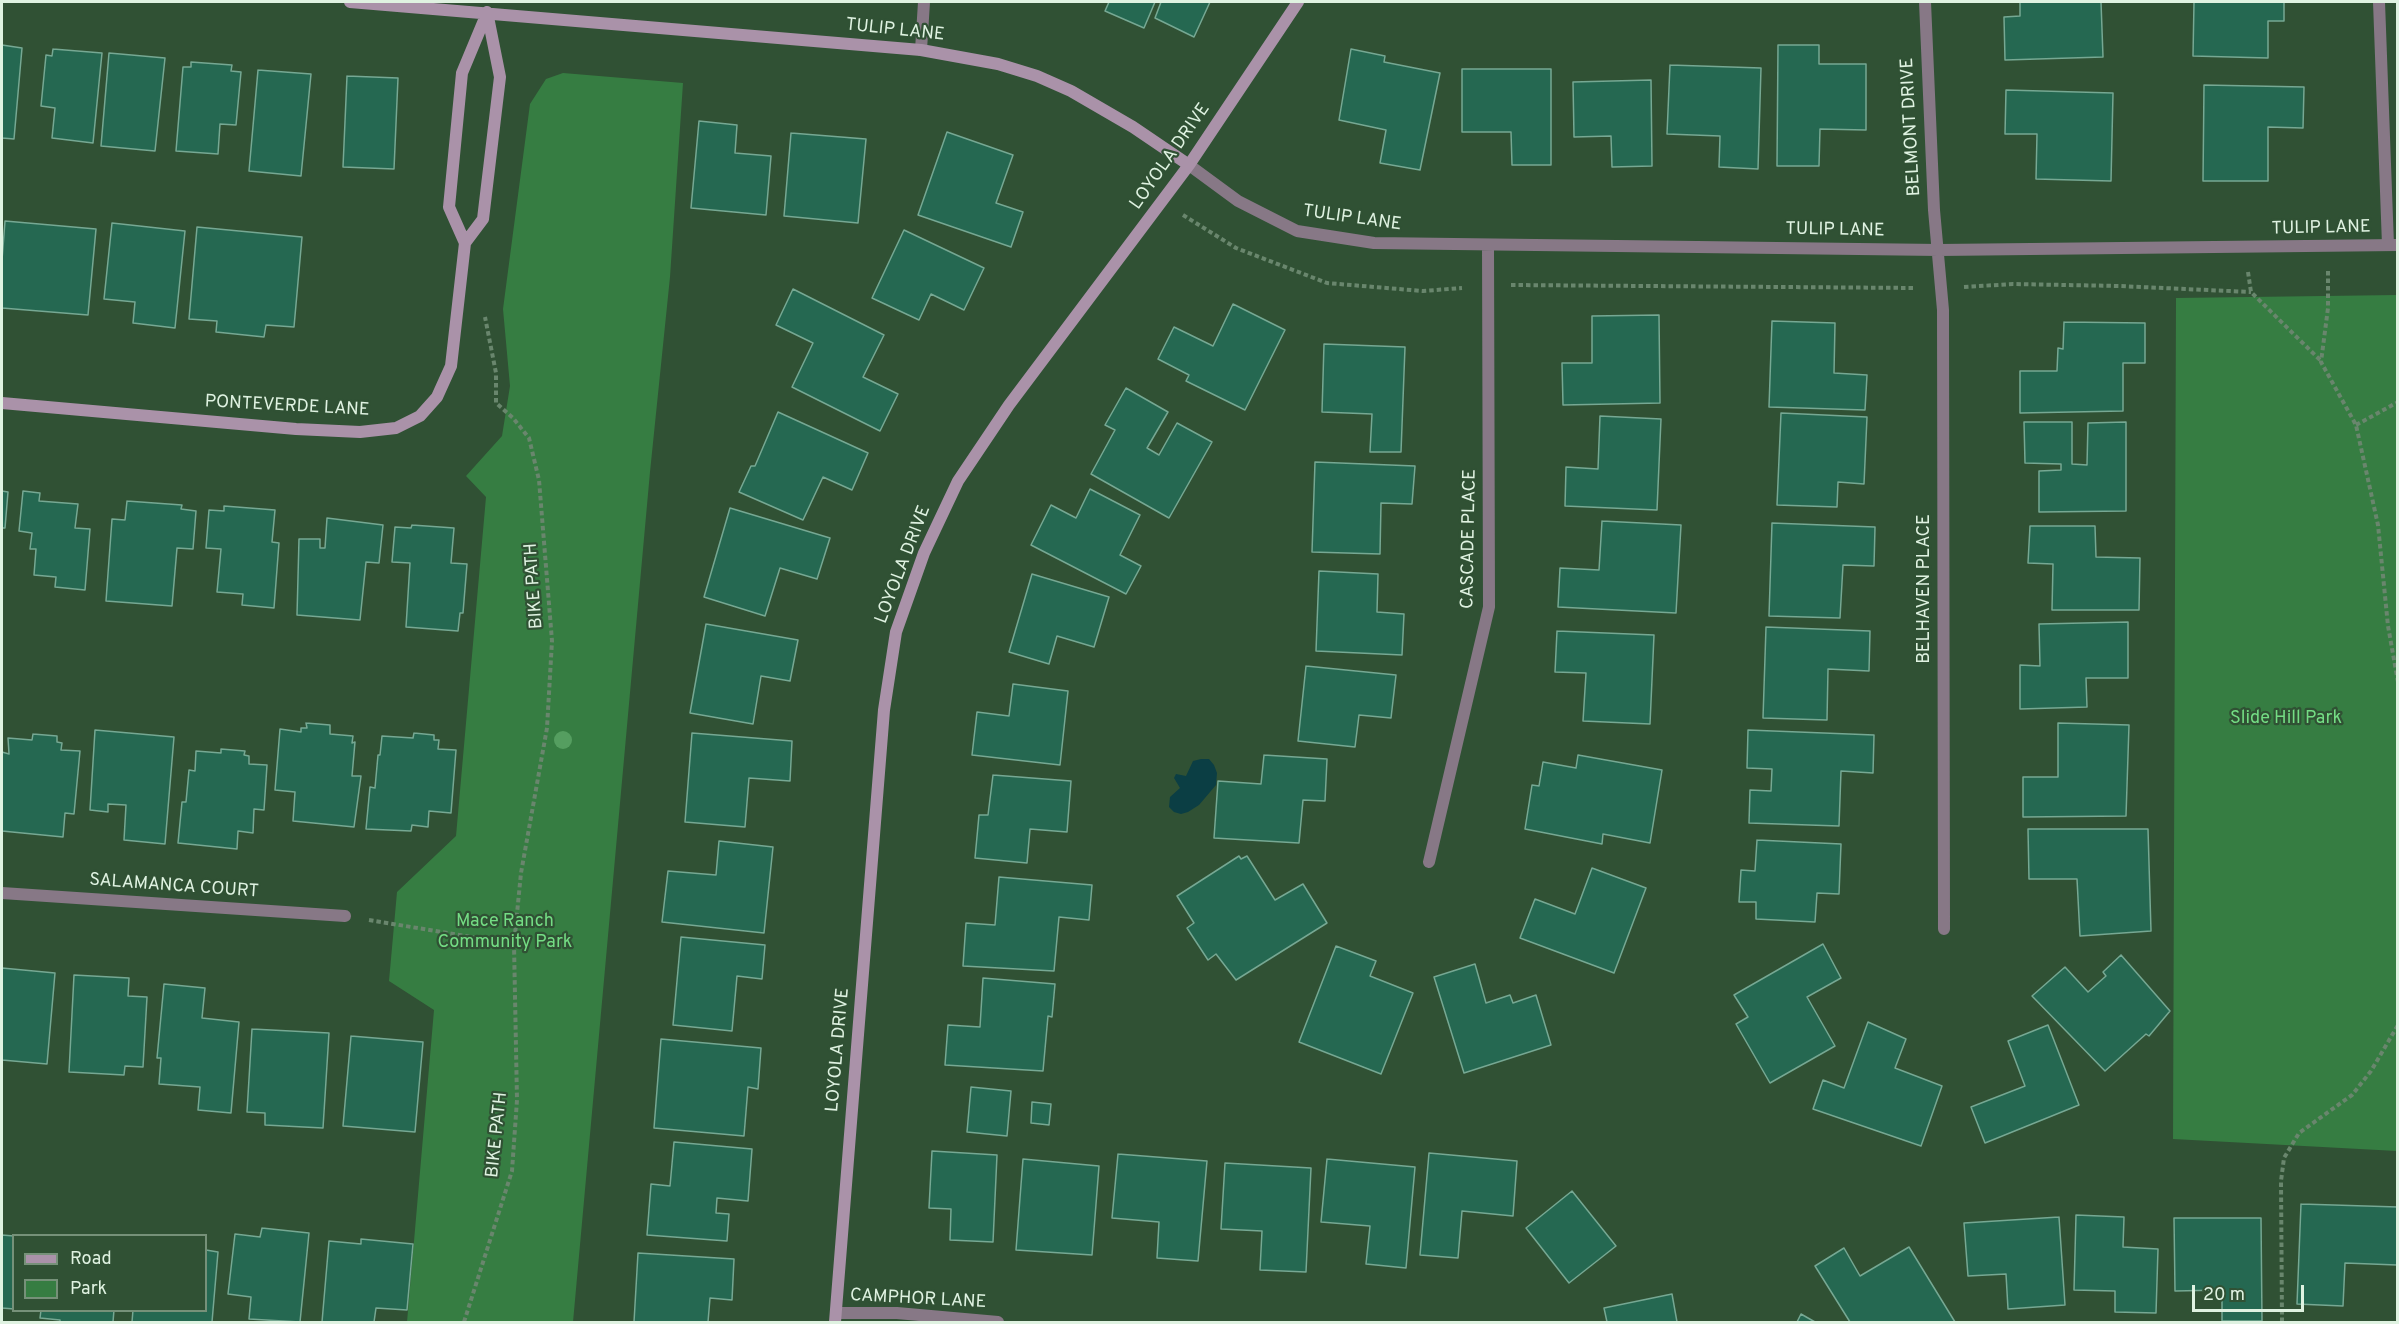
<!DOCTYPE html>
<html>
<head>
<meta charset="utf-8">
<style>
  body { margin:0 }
  #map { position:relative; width:2399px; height:1324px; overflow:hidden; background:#305134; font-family:Overpass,sans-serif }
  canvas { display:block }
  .frame { position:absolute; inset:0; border:3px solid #dff2e1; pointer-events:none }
  .legend { position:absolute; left:12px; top:1234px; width:195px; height:78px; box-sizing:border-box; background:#305134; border:2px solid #769179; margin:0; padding:8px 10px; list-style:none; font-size:18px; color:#dff2e1 }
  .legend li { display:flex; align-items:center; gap:12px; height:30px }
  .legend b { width:30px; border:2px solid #769179 }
  .scale { position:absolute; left:2192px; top:1285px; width:112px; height:27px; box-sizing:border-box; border:3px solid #dff2e1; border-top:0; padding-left:8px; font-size:18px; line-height:21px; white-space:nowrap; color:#dff2e1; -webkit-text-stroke:4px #305134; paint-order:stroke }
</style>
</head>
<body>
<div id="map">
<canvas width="2399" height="1324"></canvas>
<div class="frame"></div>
<ul class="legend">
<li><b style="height:8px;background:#aa92a9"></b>Road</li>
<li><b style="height:16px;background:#367d42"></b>Park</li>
</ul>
<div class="scale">20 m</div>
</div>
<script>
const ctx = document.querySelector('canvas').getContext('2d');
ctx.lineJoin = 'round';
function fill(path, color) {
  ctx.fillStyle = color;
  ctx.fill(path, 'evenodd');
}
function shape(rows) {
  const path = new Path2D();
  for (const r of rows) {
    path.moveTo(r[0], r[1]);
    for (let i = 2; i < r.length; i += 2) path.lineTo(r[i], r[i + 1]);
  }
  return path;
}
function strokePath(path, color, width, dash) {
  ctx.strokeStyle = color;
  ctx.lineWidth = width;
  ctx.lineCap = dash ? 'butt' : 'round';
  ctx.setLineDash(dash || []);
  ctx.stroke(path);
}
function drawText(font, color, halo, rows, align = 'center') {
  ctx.font = font + ' Overpass,sans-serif';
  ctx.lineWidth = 4.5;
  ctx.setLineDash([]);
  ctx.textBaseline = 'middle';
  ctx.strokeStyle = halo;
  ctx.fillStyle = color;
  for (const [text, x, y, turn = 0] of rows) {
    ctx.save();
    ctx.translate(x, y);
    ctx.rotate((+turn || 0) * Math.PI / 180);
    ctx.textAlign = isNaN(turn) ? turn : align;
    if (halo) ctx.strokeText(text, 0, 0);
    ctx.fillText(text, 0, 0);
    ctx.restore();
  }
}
fill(shape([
  [563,73,683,83,670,277,650,472,573,1322,407,1322,434,1010,389,981,397,892,456,836,486,497,466,476,502,436,510,386,503,309,530,104,546,79],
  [2397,295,2397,1151,2173,1139,2176,298]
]), '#367d42');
fill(shape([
  [1201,759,1209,759,1214,765,1217,773,1216,785,1199,805,1188,812,1181,814,1174,812,1169,807,1170,797,1180,788,1174,778,1176,774,1186,776,1193,761]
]), '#0b3e44');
const building = shape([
  [1109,2,1155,2,1144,28,1105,11,1109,2],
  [1161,2,1210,2,1194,37,1155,18,1161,2],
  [2020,2,2101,2,2103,57,2005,60,2004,17,2020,16,2020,2],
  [2194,2,2284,2,2284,21,2268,21,2268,58,2193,56,2194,2],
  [2,45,22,48,14,139,2,138,2,45],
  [1778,45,1819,45,1819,64,1866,64,1866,130,1820,129,1819,166,1777,166,1778,45],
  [53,49,102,53,93,143,52,138,55,108,41,106,46,55,52,56,53,49],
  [1351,49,1385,56,1384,62,1440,73,1420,170,1380,163,1386,130,1339,120,1351,49],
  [109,53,165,58,155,151,101,146,109,53],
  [191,62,232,65,231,71,241,72,236,125,220,124,218,154,176,151,183,67,191,67,191,62],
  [1670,65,1761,68,1758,169,1719,167,1720,136,1667,134,1670,65],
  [1462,69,1551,69,1551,165,1512,165,1511,132,1462,132,1462,69],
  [258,70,311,74,301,176,249,171,258,70],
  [347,76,398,78,394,169,343,167,347,76],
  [1651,80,1652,166,1612,167,1611,136,1574,137,1573,82,1651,80],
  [2204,85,2304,87,2303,128,2268,127,2268,181,2203,181,2204,85],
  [2006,90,2113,93,2111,181,2036,179,2037,134,2005,134,2006,90],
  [699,121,737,125,735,153,771,156,766,215,691,208,699,121],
  [947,132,1013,155,996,203,1023,212,1011,247,918,215,947,132],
  [791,133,866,139,858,223,784,216,791,133],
  [5,221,96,229,88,315,2,308,2,260,5,221],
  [112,223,185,231,175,328,133,323,135,302,104,299,112,223],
  [197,227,302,237,294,327,266,325,264,337,216,332,217,321,189,319,197,227],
  [904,230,984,268,964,310,931,294,919,320,872,298,904,230],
  [793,289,884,335,863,377,898,394,880,431,792,387,813,343,776,325,793,289],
  [1233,304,1285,330,1245,410,1186,381,1189,375,1158,359,1174,327,1213,346,1233,304],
  [1659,315,1660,403,1563,405,1562,363,1592,363,1592,316,1659,315],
  [1772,321,1835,323,1834,373,1867,375,1865,410,1769,407,1772,321],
  [2064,322,2145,323,2145,363,2123,363,2123,411,2020,413,2020,371,2057,371,2058,348,2063,349,2064,322],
  [1324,344,1405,347,1401,452,1370,452,1372,414,1322,412,1324,344],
  [1126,388,1168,412,1147,448,1159,455,1177,423,1212,442,1169,518,1091,474,1115,430,1105,425,1126,388],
  [778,412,868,453,852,490,823,477,803,520,739,492,751,466,755,466,778,412],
  [1781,413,1867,417,1864,484,1838,482,1837,507,1777,505,1781,413],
  [1600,416,1661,419,1657,510,1565,506,1566,467,1598,469,1600,416],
  [2024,422,2072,422,2072,464,2087,465,2088,423,2126,422,2126,511,2039,512,2039,471,2061,470,2061,464,2025,463,2024,422],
  [1315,462,1415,466,1412,504,1381,503,1380,554,1312,552,1315,462],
  [1090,489,1140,515,1120,555,1141,566,1126,594,1031,545,1051,505,1076,518,1090,489],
  [2,491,8,492,5,528,2,528,2,491],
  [23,491,40,493,39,501,78,504,75,528,90,529,85,590,55,587,56,577,34,575,36,549,30,549,32,533,19,531,23,491],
  [127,501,182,505,181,509,196,511,193,549,177,548,172,606,106,601,112,519,125,520,127,501],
  [224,506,275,510,272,542,279,543,274,608,242,605,243,594,217,592,221,549,206,548,209,510,224,511,224,506],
  [730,508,830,538,817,579,780,568,765,616,704,597,730,508],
  [327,518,383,525,379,563,366,562,360,620,297,615,299,539,320,539,320,548,325,548,327,518],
  [1602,521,1681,525,1676,613,1558,607,1560,568,1599,570,1602,521],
  [1772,523,1875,527,1874,566,1843,565,1840,618,1769,616,1772,523],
  [412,525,454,528,451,563,467,564,463,613,460,613,458,631,406,627,410,563,392,562,395,527,411,528,412,525],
  [2030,526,2095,526,2096,557,2140,558,2139,610,2052,610,2053,564,2028,563,2030,526],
  [1319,571,1378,574,1377,612,1404,614,1402,655,1316,651,1319,571],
  [1032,574,1109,597,1094,647,1057,636,1049,664,1009,652,1032,574],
  [2128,622,2128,678,2086,678,2087,707,2020,709,2020,665,2040,666,2039,624,2128,622],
  [706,624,798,640,790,681,761,676,753,724,690,713,706,624],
  [1766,627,1870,631,1869,671,1828,669,1827,720,1763,718,1766,627],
  [1557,631,1654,635,1650,724,1583,721,1586,673,1555,672,1557,631],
  [1306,666,1396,675,1391,718,1359,715,1355,747,1298,741,1306,666],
  [1013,684,1068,691,1060,765,972,755,977,712,1009,716,1013,684],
  [306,723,330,725,330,734,353,736,352,743,355,742,352,776,361,776,354,827,293,821,295,792,275,790,280,729,301,732,301,728,307,728,306,723],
  [2058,723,2129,725,2126,816,2023,817,2023,777,2058,777,2058,723],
  [95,730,174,737,165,844,124,840,126,805,108,804,108,812,90,810,95,730],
  [1748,730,1874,735,1873,773,1841,771,1839,826,1749,823,1750,790,1771,791,1772,769,1747,768,1748,730],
  [414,733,434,735,434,740,439,740,438,749,456,750,451,813,429,811,428,827,412,825,411,831,366,829,370,787,375,788,378,755,380,755,382,736,413,738,414,733],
  [692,733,792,741,790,781,749,778,745,827,685,822,692,733],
  [33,734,57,736,57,742,62,743,61,750,80,751,74,814,65,813,63,837,2,831,2,752,9,754,8,738,32,740,33,734],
  [221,749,245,751,244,755,249,756,249,764,267,765,264,810,254,809,253,833,238,831,237,849,178,843,182,802,186,802,189,770,195,771,196,751,221,753,221,749],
  [1264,755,1327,759,1325,801,1303,800,1299,843,1214,838,1218,781,1261,784,1264,755],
  [1578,755,1662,770,1650,843,1603,834,1602,844,1525,829,1532,785,1539,786,1543,762,1576,768,1578,755],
  [993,775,1071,781,1067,832,1030,829,1027,863,975,858,979,815,988,815,993,775],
  [2028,829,2148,829,2151,931,2080,936,2077,879,2029,879,2028,829],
  [1757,840,1841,844,1839,894,1817,893,1815,922,1756,919,1756,902,1739,902,1741,870,1755,871,1757,840],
  [719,841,773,847,764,933,662,922,668,871,716,875,719,841],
  [1239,856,1241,859,1247,856,1275,900,1303,884,1327,923,1236,980,1216,954,1208,960,1187,928,1194,923,1177,896,1239,856],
  [1592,868,1646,888,1614,973,1520,938,1535,899,1575,914,1592,868],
  [999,877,1092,885,1089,920,1059,917,1054,971,963,966,966,923,995,925,999,877],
  [681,937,765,945,762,979,737,976,732,1031,673,1025,681,937],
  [1823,944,1841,978,1807,997,1835,1046,1770,1083,1736,1024,1748,1017,1734,995,1823,944],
  [1336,946,1376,961,1370,976,1413,993,1381,1074,1299,1042,1336,946],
  [2121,955,2170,1011,2149,1036,2146,1034,2105,1071,2032,996,2065,967,2088,992,2106,976,2103,972,2121,955],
  [1475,964,1486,1003,1510,995,1513,1003,1536,995,1551,1045,1464,1073,1434,977,1475,964],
  [2,968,55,973,47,1064,2,1060,2,968],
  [74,975,129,978,128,996,147,997,143,1067,125,1066,124,1075,69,1072,74,975],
  [983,978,1055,984,1052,1017,1048,1016,1043,1071,945,1065,948,1025,980,1027,983,978],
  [164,984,205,988,202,1018,239,1022,231,1113,198,1110,200,1087,159,1084,161,1058,157,1058,164,984],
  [1868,1022,1906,1039,1895,1068,1942,1086,1921,1146,1813,1109,1823,1080,1844,1088,1868,1022],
  [2048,1025,2079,1105,1985,1143,1971,1107,2025,1086,2008,1041,2048,1025],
  [252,1029,329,1033,323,1128,265,1125,265,1113,247,1112,252,1029],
  [351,1036,423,1042,415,1132,343,1126,351,1036],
  [661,1039,761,1048,758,1089,748,1087,744,1136,654,1128,661,1039],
  [971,1087,1011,1091,1007,1136,967,1132,971,1087],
  [1032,1102,1051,1104,1049,1125,1031,1123,1032,1102],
  [674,1142,752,1149,748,1201,717,1198,716,1213,729,1214,727,1241,647,1235,651,1184,670,1186,674,1142],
  [932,1151,997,1155,993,1242,950,1240,951,1209,929,1208,932,1151],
  [1429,1153,1517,1161,1513,1216,1462,1211,1458,1258,1420,1255,1429,1153],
  [1118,1154,1207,1161,1198,1261,1157,1258,1159,1222,1112,1218,1118,1154],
  [1023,1159,1099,1166,1092,1255,1016,1250,1023,1159],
  [1327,1159,1415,1167,1406,1268,1366,1264,1370,1226,1321,1222,1327,1159],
  [1225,1163,1311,1168,1306,1272,1260,1270,1262,1231,1221,1229,1225,1163],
  [1572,1191,1616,1246,1569,1283,1526,1228,1572,1191],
  [2301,1204,2398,1207,2397,1265,2345,1263,2343,1306,2297,1304,2301,1204],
  [2076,1215,2124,1217,2123,1247,2158,1249,2156,1313,2115,1312,2115,1291,2074,1290,2076,1215],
  [2059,1217,2065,1305,2008,1309,2006,1274,1968,1276,1964,1223,2059,1217],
  [2174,1218,2261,1218,2262,1321,2222,1321,2222,1290,2175,1291,2174,1218],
  [262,1228,309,1233,300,1322,249,1319,251,1297,228,1294,235,1234,260,1237,262,1228],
  [2,1235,14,1236,14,1309,2,1308,2,1235],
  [361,1239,413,1244,407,1310,376,1308,374,1322,322,1322,329,1241,361,1244,361,1239],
  [1909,1247,1955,1322,1850,1322,1815,1266,1844,1248,1860,1276,1909,1247],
  [206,1250,218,1252,212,1322,132,1322,133,1310,206,1310,206,1250],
  [638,1253,734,1259,732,1300,710,1298,708,1322,634,1322,638,1253],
  [1672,1294,1677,1322,1607,1322,1604,1308,1672,1294],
  [41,1310,114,1310,113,1322,60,1322,60,1320,40,1318,41,1310],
  [1801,1314,1815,1322,1797,1322,1801,1314]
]);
fill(building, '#256851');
strokePath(building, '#76a893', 1.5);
strokePath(shape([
  [1183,215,1236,248,1327,283,1423,291,1462,288],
  [2328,271,2328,308,2321,362,2356,425,2378,525,2388,626,2398,682],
  [2248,272,2251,292,2321,361],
  [1511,285,1915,288],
  [1964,287,2013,284,2119,286,2251,292],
  [2356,425,2398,402],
  [369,920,514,944],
  [464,1322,512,1171,517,1100,514,944,521,873,547,728,552,641,539,480,529,438,513,418,496,403,496,373,485,317],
  [2282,1322,2281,1181,2284,1158,2299,1133,2352,1095,2371,1071,2398,1025]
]), '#69866d', 4, [4.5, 3]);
strokePath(shape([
  [1925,2,1934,210,1943,310,1944,929],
  [2379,2,2388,245],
  [921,50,924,2],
  [1189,165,1238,201,1297,231,1374,243,1939,250,2398,245],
  [1429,862,1489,607,1488,246],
  [2,893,345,916],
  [836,1313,897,1313,998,1322]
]), '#877886', 12);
strokePath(shape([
  [350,2,921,50,998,64,1037,76,1071,91,1133,127,1189,165],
  [465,243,449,207,462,73,487,13],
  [2,403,296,429,360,432,396,428,420,416,437,397,451,366,465,243,483,219,500,77,487,12],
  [835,1322,884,710,896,632,924,553,958,481,1009,405,1189,165,1298,2]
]), '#aa92a9', 12);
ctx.fillStyle = '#559e60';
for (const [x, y] of [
  [563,740]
]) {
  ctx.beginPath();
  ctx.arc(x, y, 9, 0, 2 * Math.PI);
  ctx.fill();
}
drawText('18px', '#dff2e1', '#305134', [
  ["TULIP LANE",895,31,6],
  ["BELMONT DRIVE",1912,127,-93],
  ["LOYOLA DRIVE",1171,157,-55],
  ["TULIP LANE",1352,219,8],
  ["TULIP LANE",2321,229,-1],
  ["TULIP LANE",1835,231,1],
  ["PONTEVERDE LANE",287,407,3],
  ["CASCADE PLACE",1470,539,-89],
  ["LOYOLA DRIVE",904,565,-69],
  ["BIKE PATH",535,586,-94],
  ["BELHAVEN PLACE",1925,589,-90],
  ["SALAMANCA COURT",174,887,4],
  ["LOYOLA DRIVE",839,1050,-85],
  ["BIKE PATH",498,1135,-84],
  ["CAMPHOR LANE",918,1300,3]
]);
drawText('18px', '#74dd84', '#305134', [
  ["Slide Hill Park",2286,719],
  ["Mace Ranch",505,922],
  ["Community Park",505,943]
]);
</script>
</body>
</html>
